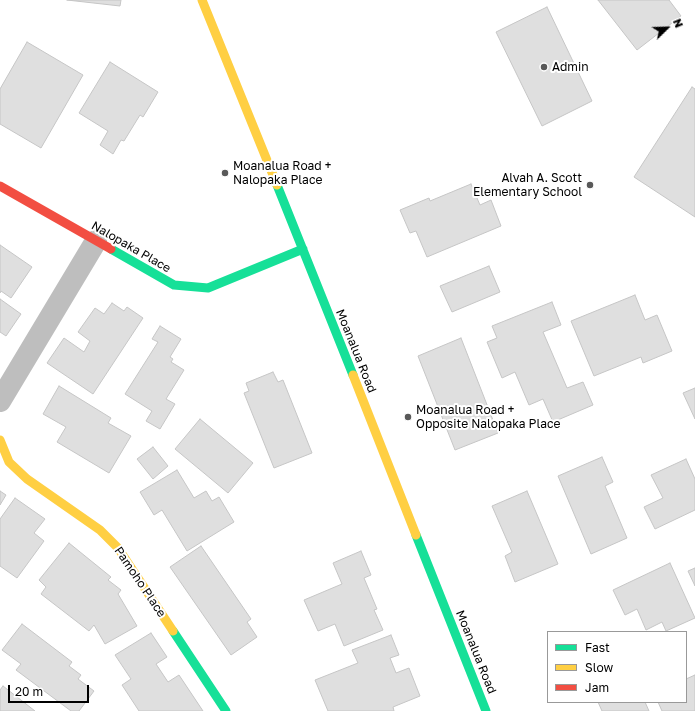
<!DOCTYPE html>
<html>
<head>
<meta charset="utf-8">
<style>
  body { margin:0 }
  #map { position:relative; width:695px; height:711px; overflow:hidden; background:#fff; font-family:"Golos Text",sans-serif }
  canvas { display:block }
  .legend { position:absolute; left:547px; top:631px; width:140px; height:72px; box-sizing:border-box; background:#fff; border:1px solid #999; margin:0; padding:5px 7px; list-style:none; font-size:12px; color:#000 }
  .legend li { display:flex; align-items:center; gap:8px; height:20px }
  .legend b { width:20px; border:1px solid #999 }
  .north { position:absolute; left:647px; top:8px; width:40px; height:40px; -webkit-text-stroke:3px #fff; paint-order:stroke; rotate:67deg; font-size:11px; font-weight:700; line-height:16px; text-align:center; color:#000 }
  .north::after { content:''; display:block; margin:auto; width:14px; height:18px; background:#000; clip-path:polygon(50% 0,100% 100%,50% 72%,0 100%) }
  .scale { position:absolute; left:8px; top:685px; width:81px; height:18px; box-sizing:border-box; border:2px solid #000; border-top:0; padding-left:5px; font-size:12px; line-height:14px; white-space:nowrap; color:#000; -webkit-text-stroke:3px #fff; paint-order:stroke }
</style>
</head>
<body>
<div id="map">
<canvas width="695" height="711"></canvas>
<ul class="legend">
<li><b style="height:5px;background:#16e098"></b>Fast</li>
<li><b style="height:5px;background:#ffcf43"></b>Slow</li>
<li><b style="height:5px;background:#f24e42"></b>Jam</li>
</ul>
<div class="north">N</div>
<div class="scale">20 m</div>
</div>
<script>
const ctx = document.querySelector('canvas').getContext('2d');
ctx.lineJoin = 'round';
function fill(path, color) {
  ctx.fillStyle = color;
  ctx.fill(path, 'evenodd');
}
function shape(rows) {
  const path = new Path2D();
  for (const r of rows) {
    path.moveTo(r[0], r[1]);
    for (let i = 2; i < r.length; i += 2) path.lineTo(r[i], r[i + 1]);
  }
  return path;
}
function strokePath(path, color, width, dash) {
  ctx.strokeStyle = color;
  ctx.lineWidth = width;
  ctx.lineCap = dash ? 'butt' : 'round';
  ctx.setLineDash(dash || []);
  ctx.stroke(path);
}
function drawText(font, color, halo, rows, align = 'center') {
  ctx.font = font + ' "Golos Text",sans-serif';
  ctx.lineWidth = 4;
  ctx.setLineDash([]);
  ctx.textBaseline = 'middle';
  ctx.strokeStyle = halo;
  ctx.fillStyle = color;
  for (const [text, x, y, turn = 0] of rows) {
    ctx.save();
    ctx.translate(x, y);
    ctx.rotate((+turn || 0) * Math.PI / 180);
    ctx.textAlign = isNaN(turn) ? turn : align;
    if (halo) ctx.strokeText(text, 0, 0);
    ctx.fillText(text, 0, 0);
    ctx.restore();
  }
}
const building = shape([
  [67,0,121,0,120,6,67,0],
  [598,0,669,0,681,16,637,50,598,0],
  [547,7,592,101,542,126,496,32,547,7],
  [27,42,83,75,41,148,0,124,0,89,27,42],
  [110,62,158,92,143,117,140,115,124,141,121,140,113,154,100,145,108,131,79,113,110,62],
  [692,87,695,89,695,217,634,177,692,87],
  [471,184,480,205,491,200,501,226,427,257,416,231,410,233,400,210,429,198,430,201,471,184],
  [0,245,32,267,11,298,1,291,0,293,0,245],
  [489,266,500,292,452,312,440,286,489,266],
  [635,295,645,320,657,315,672,351,643,363,641,357,594,376,571,321,635,295],
  [0,299,21,314,6,336,0,332,0,299],
  [552,302,561,325,543,332,567,388,583,382,593,405,553,422,543,399,529,405,515,372,502,378,487,342,497,338,492,326,552,302],
  [112,303,124,311,127,307,143,318,93,394,47,363,64,338,84,352,90,341,78,332,95,308,104,314,112,303],
  [160,326,181,339,170,357,173,359,171,362,184,370,166,399,175,404,160,429,146,421,152,411,125,394,158,342,152,339,160,326],
  [461,338,498,433,455,450,418,356,461,338],
  [273,372,278,382,283,380,312,453,274,468,244,393,249,391,246,383,273,372],
  [59,386,111,418,108,423,131,436,109,473,57,442,66,427,43,414,59,386],
  [695,388,695,419,683,393,695,388],
  [200,419,253,463,228,493,175,449,200,419],
  [153,447,168,466,153,479,137,459,153,447],
  [602,457,613,482,605,486,627,538,591,554,558,476,602,457],
  [686,459,695,479,695,510,655,529,644,507,663,498,651,475,686,459],
  [177,470,194,498,206,491,212,501,219,497,234,522,187,551,162,510,154,515,140,492,177,470],
  [0,491,6,495,0,505,0,491],
  [527,491,558,564,515,582,505,556,512,552,492,506,527,491],
  [15,498,45,519,34,533,44,541,17,578,0,566,0,519,15,498],
  [69,543,111,577,108,580,121,590,118,594,137,626,105,644,94,625,89,631,41,594,46,587,39,580,69,543],
  [201,546,251,619,247,622,257,637,231,655,170,567,201,546],
  [361,551,371,575,364,578,377,609,374,610,383,630,344,646,335,624,318,631,304,600,342,584,333,563,361,551],
  [670,563,695,618,666,631,662,622,646,630,637,609,625,615,613,590,670,563],
  [695,568,695,586,688,571,695,568],
  [22,624,72,662,69,666,81,675,78,679,94,691,79,711,71,711,16,670,21,664,2,650,22,624],
  [151,633,167,657,156,664,168,682,179,675,203,711,139,711,122,685,131,679,115,655,151,633],
  [391,635,399,655,390,658,396,673,409,668,420,696,393,707,394,711,328,711,315,680,358,663,352,650,391,635],
  [695,675,695,711,662,711,658,702,686,702,686,679,695,675],
  [3,686,35,711,0,711,0,690,3,686],
  [598,702,645,702,649,711,602,711,598,702]
]);
fill(building, '#dfdfdf');
strokePath(building, '#c6c6c6', 1);
strokePath(shape([
  [0,401,96,241]
]), '#bebebe', 22);
strokePath(shape([
  [277,185,353,375],
  [111,249,174,285,208,288,303,249],
  [416,535,486,711],
  [173,631,226,711]
]), '#16e098', 9);
strokePath(shape([
  [202,0,277,185],
  [353,375,416,535],
  [0,440,9,462,27,479,100,530,118,548,173,631]
]), '#ffcf43', 9);
strokePath(shape([
  [0,186,111,249]
]), '#f24e42', 9);
for (const [x, y, r, color] of [
  [544,67,4,"#595959"],
  [225,173,4,"#595959"],
  [590,185,4,"#595959"],
  [408,417,4,"#595959"]
]) {
  const dot = new Path2D();
  dot.arc(x, y, r, 0, 2 * Math.PI);
  ctx.fillStyle = color;
  ctx.fill(dot);
  strokePath(dot, '#fff', 1.5);
}
drawText('12px', '#000', '#fff', [
  ["Admin",552,67],
  ["Moanalua Road +",233,166],
  ["Nalopaka Place",233,180],
  ["Alvah A. Scott",582,178,"right"],
  ["Elementary School",582,192,"right"],
  ["Moanalua Road +",416,410],
  ["Opposite Nalopaka Place",416,424]
], 'left');
drawText('12px', '#000', '#fff', [
  ["Nalopaka Place",131,247,30],
  ["Moanalua Road",356,351,68],
  ["Pamoho Place",140,582,56],
  ["Moanalua Road",476,652,68]
]);
</script>
</body>
</html>
